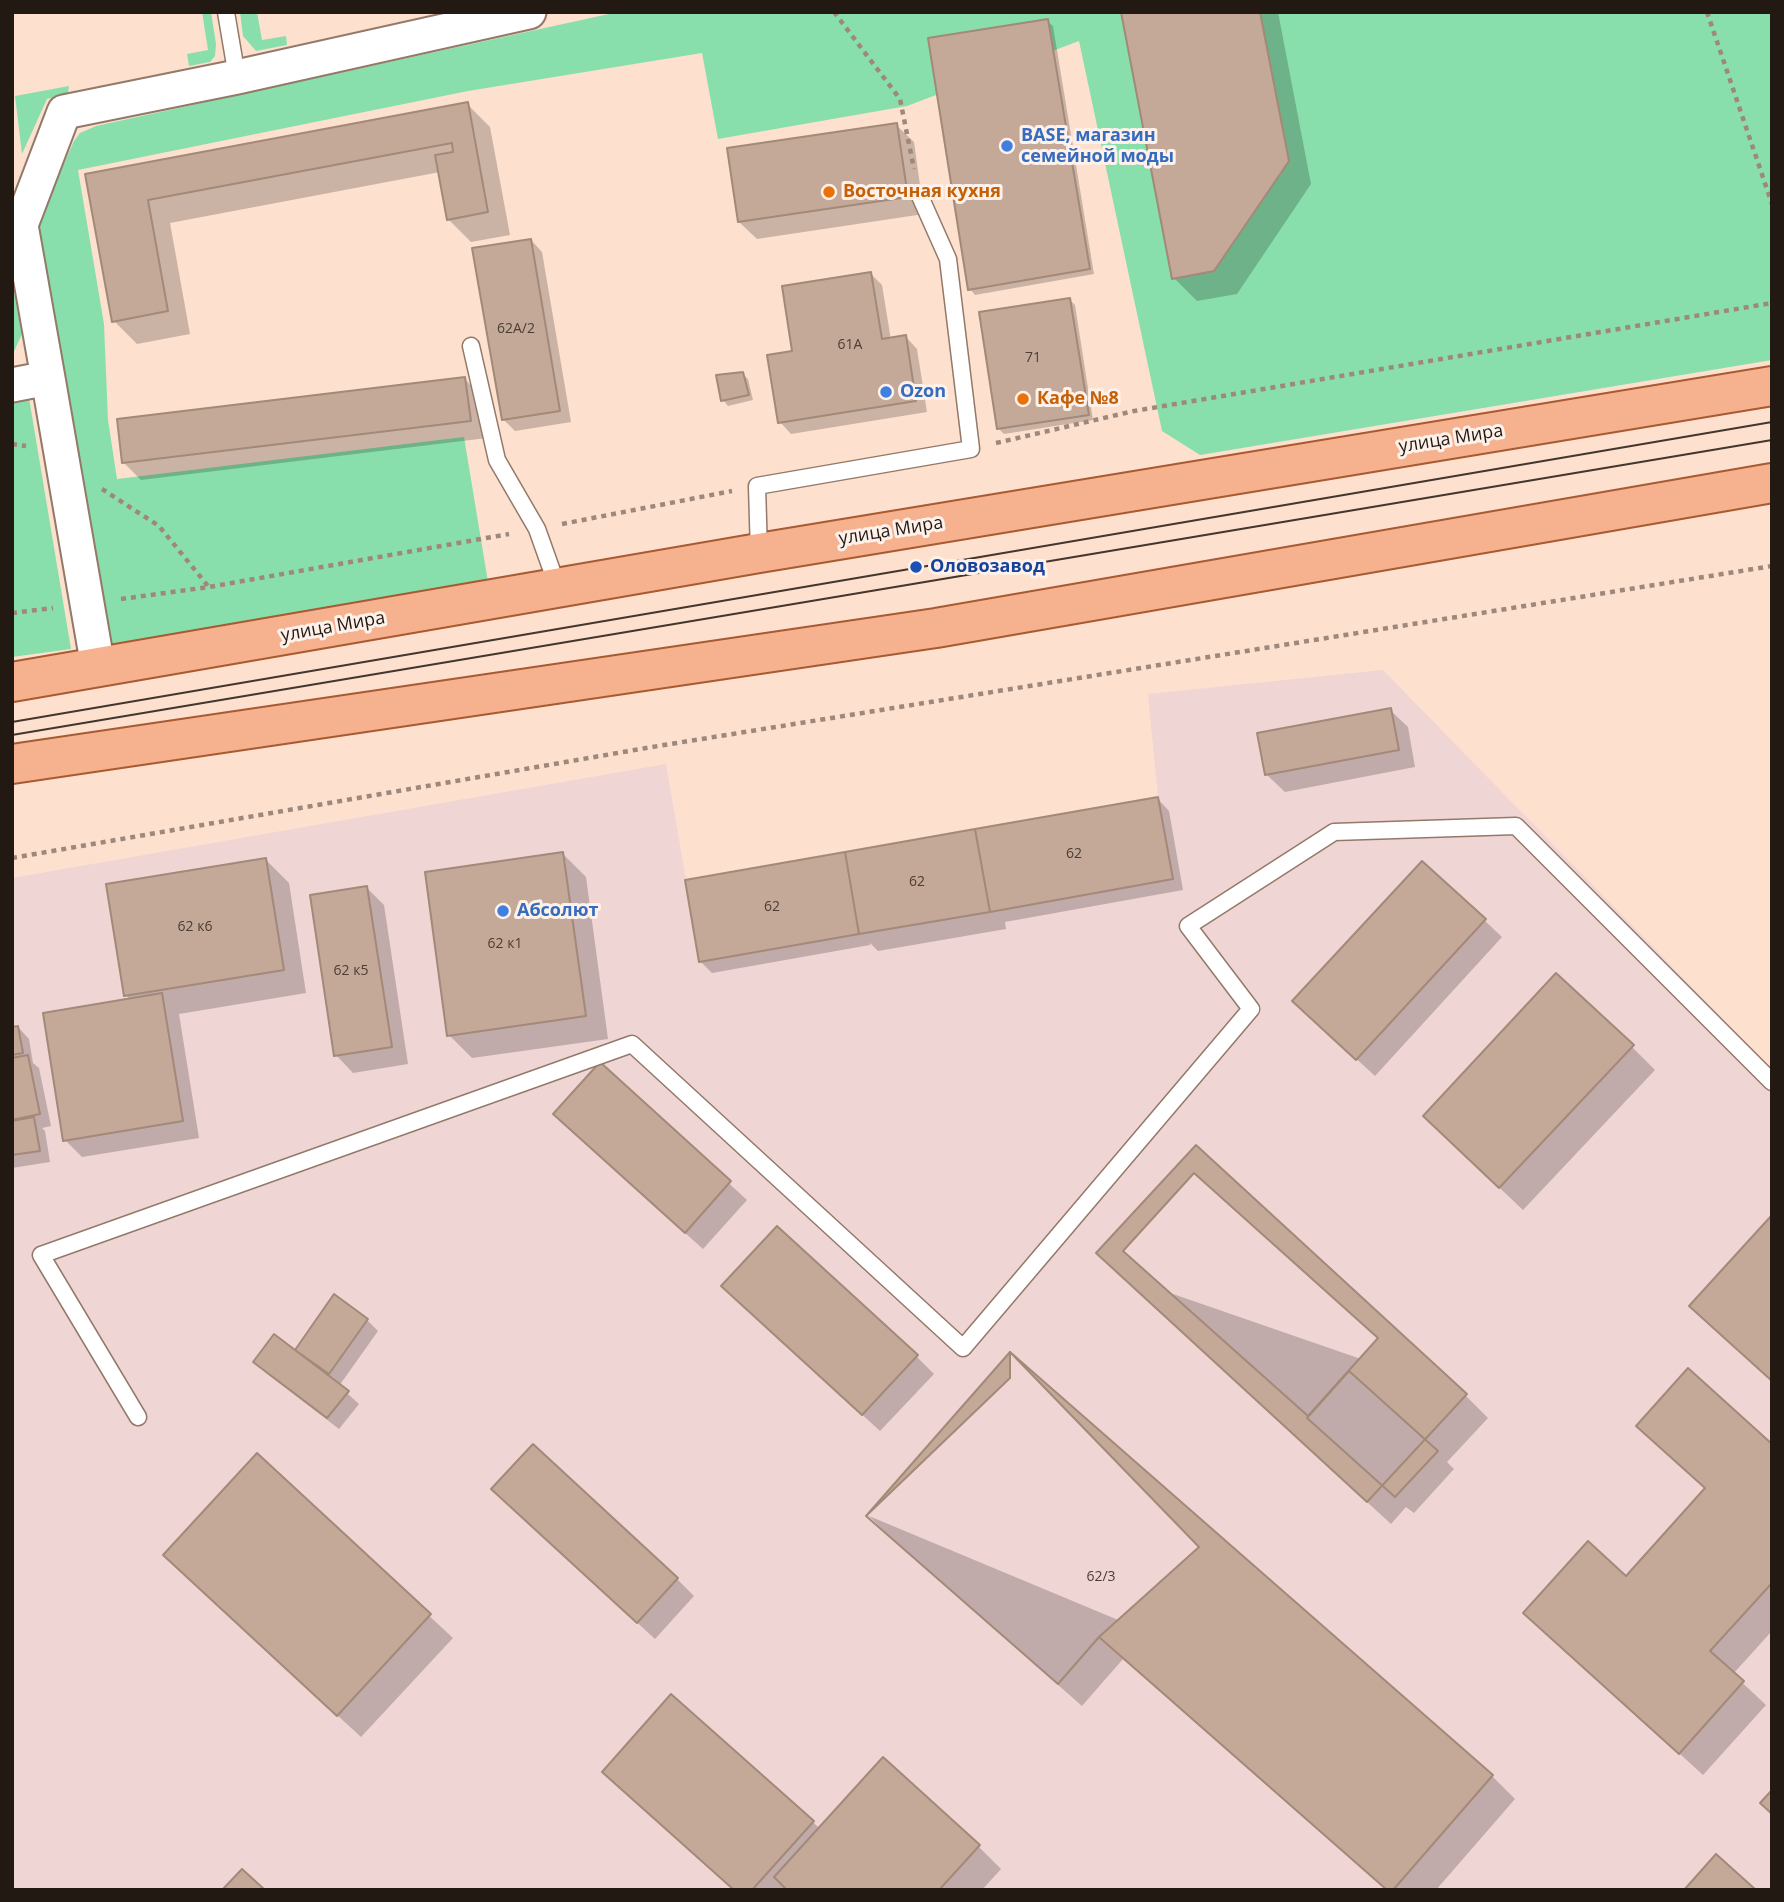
<!DOCTYPE html>
<html>
<head>
<meta charset="utf-8">
<style>
  body { margin:0 }
  #map { position:relative; width:1784px; height:1902px; overflow:hidden; background:#fde0ce; font-family:"Open Sans",sans-serif }
  canvas { display:block }
  .frame { position:absolute; inset:0; border:14px solid #231913; pointer-events:none }
</style>
</head>
<body>
<div id="map">
<canvas width="1784" height="1902"></canvas>
<div class="frame"></div>
</div>
<script>
const ctx = document.querySelector('canvas').getContext('2d');
ctx.lineJoin = 'round';
function fill(path, color) {
  ctx.fillStyle = color;
  ctx.fill(path, 'evenodd');
}
function shape(rows) {
  const path = new Path2D();
  for (const r of rows) {
    path.moveTo(r[0], r[1]);
    for (let i = 2; i < r.length; i += 2) path.lineTo(r[i], r[i + 1]);
  }
  return path;
}
function strokePath(path, color, width, dash) {
  ctx.strokeStyle = color;
  ctx.lineWidth = width;
  ctx.lineCap = dash ? 'butt' : 'round';
  ctx.setLineDash(dash || []);
  ctx.stroke(path);
}
function drawText(font, color, halo, rows, align = 'center') {
  ctx.font = font + ' "Open Sans",sans-serif';
  ctx.lineWidth = 6;
  ctx.setLineDash([]);
  ctx.textBaseline = 'middle';
  ctx.strokeStyle = halo;
  ctx.fillStyle = color;
  for (const [text, x, y, turn = 0] of rows) {
    ctx.save();
    ctx.translate(x, y);
    ctx.rotate((+turn || 0) * Math.PI / 180);
    ctx.textAlign = isNaN(turn) ? turn : align;
    if (halo) ctx.strokeText(text, 0, 0);
    ctx.fillText(text, 0, 0);
    ctx.restore();
  }
}
fill(shape([
  [1383,670,1772,1069,1772,1890,12,1890,12,878,666,764,686,880,1158,797,1148,694]
]), '#f0d5d5');
fill(shape([
  [202,12,211,12,216,44,215,56,210,62,189,66,187,54,208,50],
  [240,12,257,12,262,40,286,36,287,45,256,51,243,36],
  [618,12,1772,12,1772,360,1200,455,1162,431,1079,41,907,106,718,139,702,53,468,91,78,170,104,324,108,420,117,479,464,437,488,582,112,646,54,336,38,229,41,214,74,141,80,133,96,126],
  [69,86,68,93,47,99,22,154,15,96],
  [12,281,22,334,12,356],
  [28,392,71,649,12,657,12,398]
]), '#89dfab');
fill(shape([
  [1123,12,1278,12,1311,184,1237,294,1197,301,1174,278],
  [1047,21,1053,26,1094,274,975,295,970,289],
  [467,104,490,127,510,235,471,242,448,219,440,172,170,223,190,334,137,344,114,321,87,175],
  [896,125,914,142,924,214,757,239,739,222],
  [531,240,542,252,571,422,515,431,503,419],
  [871,274,882,285,891,340,906,337,917,349,927,412,791,434,780,422,794,353],
  [1070,300,1075,305,1093,420,1004,434,999,429],
  [743,374,748,379,753,400,728,406,723,400],
  [465,379,482,397,487,438,141,480,124,463],
  [1390,710,1408,727,1415,767,1285,792,1267,775],
  [1158,799,1169,811,1183,890,1005,922,1006,929,878,951,870,943,870,945,712,973,701,962],
  [563,854,586,877,608,1039,472,1058,449,1035],
  [265,859,289,883,306,993,179,1014,199,1138,82,1157,65,1140,131,1000,126,995],
  [367,888,384,905,408,1064,353,1073,336,1055],
  [1484,920,1502,937,1375,1076,1312,1018],
  [18,1027,29,1039,33,1063,39,1068,51,1126,42,1128,45,1131,50,1162,12,1168,12,1028],
  [1632,1047,1655,1070,1523,1210,1448,1139],
  [600,1065,747,1200,703,1249,573,1132],
  [1121,1276,1465,1395,1488,1418,1447,1462,1454,1469,1414,1513,1406,1507,1391,1524],
  [334,1297,367,1320,378,1331,339,1386,359,1404,339,1429,266,1373,255,1362,295,1353],
  [741,1303,916,1356,934,1374,880,1431],
  [1639,1426,1772,1446,1772,1631,1733,1674,1766,1705,1703,1775,1526,1613,1626,1578,1706,1489],
  [257,1456,453,1638,361,1737,188,1578],
  [511,1506,677,1579,694,1596,655,1639],
  [869,1516,1492,1776,1515,1799,1436,1890,1386,1890,1123,1659,1082,1706,892,1539],
  [604,1772,813,1822,820,1829,978,1846,1001,1869,982,1890,734,1890]
]), '#0003');
const building = shape([
  [1121,12,1260,12,1289,161,1214,271,1172,279,1121,12],
  [1048,19,1090,269,968,290,928,38,1048,19],
  [468,102,488,212,447,220,435,155,453,152,452,143,148,200,168,311,112,322,85,174,468,102],
  [897,123,908,197,738,222,727,148,897,123],
  [531,239,560,411,502,420,472,248,531,239],
  [871,272,882,339,906,335,916,401,778,423,767,355,792,351,782,286,871,272],
  [1070,298,1089,415,997,429,979,312,1070,298],
  [743,372,749,395,721,401,716,375,743,372],
  [465,377,471,421,122,463,117,419,465,377],
  [1391,708,1399,750,1265,775,1257,733,1391,708],
  [1158,797,1173,879,990,912,975,829,1158,797],
  [975,829,990,912,859,934,845,852,975,829],
  [563,852,586,1016,447,1036,425,872,563,852],
  [845,852,859,934,699,962,685,880,845,852],
  [266,858,284,970,124,996,106,884,266,858],
  [1422,861,1486,919,1356,1060,1292,1001,1422,861],
  [367,886,392,1047,334,1056,310,895,367,886],
  [1556,973,1634,1045,1499,1188,1423,1116,1556,973],
  [162,993,183,1121,63,1141,43,1013,162,993],
  [18,1026,23,1053,12,1055,12,1027,18,1026],
  [28,1055,40,1114,12,1120,12,1058,28,1055],
  [600,1062,731,1181,685,1233,553,1114,600,1062],
  [34,1117,40,1151,12,1155,12,1121,34,1117],
  [1196,1145,1467,1394,1367,1502,1096,1253,1196,1145],
  [1194,1173,1378,1338,1308,1416,1123,1251,1194,1173],
  [1772,1215,1772,1381,1689,1306,1772,1215],
  [777,1226,918,1355,862,1415,721,1286,777,1226],
  [334,1294,368,1319,329,1374,295,1350,334,1294],
  [274,1334,349,1391,327,1418,253,1362,274,1334],
  [1010,1352,1199,1547,1099,1637,1058,1684,866,1516,1010,1378,1010,1352],
  [1010,1352,1493,1775,1393,1890,1387,1890,1099,1637,1058,1684,866,1516,1010,1352],
  [1688,1368,1772,1444,1772,1583,1710,1651,1744,1681,1679,1754,1523,1613,1588,1541,1626,1576,1705,1488,1636,1426,1688,1368],
  [1349,1371,1438,1451,1395,1497,1307,1418,1349,1371],
  [533,1444,678,1578,637,1623,491,1489,533,1444],
  [257,1453,431,1614,337,1716,163,1555,257,1453],
  [671,1694,814,1821,752,1890,734,1890,602,1772,671,1694],
  [883,1757,980,1845,939,1890,787,1890,774,1877,883,1757],
  [1772,1790,1772,1814,1760,1803,1772,1790],
  [1716,1854,1756,1890,1684,1890,1716,1854],
  [242,1869,265,1890,222,1890,242,1869]
]);
fill(building, '#c4a998');
strokePath(building, '#a38978', 2);
const lane = shape([
  [226,12,237,77],
  [471,346,497,460,537,529,558,588],
  [759,553,757,486,971,449,948,259,919,194],
  [138,1417,41,1255,632,1044,963,1348,1251,1009,1188,926,1334,832,1516,826,1772,1082]
]);
const street = shape([
  [48,378,98,667],
  [12,385,48,378,21,225,64,112,237,77,529,12]
]);
const primary = shape([
  [12,682,759,553,1772,386],
  [12,764,936,628,1772,483]
]);
strokePath(lane, '#937969', 19);
strokePath(street, '#937969', 37);
strokePath(primary, '#a85a32', 42);
strokePath(shape([
  [834,12,900,99,914,169],
  [1707,12,1772,204],
  [996,443,1134,411,1772,303],
  [12,444,26,446],
  [102,489,159,526,208,586],
  [562,524,732,491],
  [121,599,209,587,509,534],
  [12,613,53,608],
  [12,858,652,747,1772,566]
]), '#9d887b', 4.5, [5, 5]);
strokePath(lane, '#fff', 16);
strokePath(street, '#fff', 33);
strokePath(primary, '#f6b18e', 38);
strokePath(shape([
  [12,722,1772,422],
  [12,735,1772,440]
]), '#42362e', 2);
for (const [x, y, r, color] of [
  [1007,146,7,"#3f7fe0"],
  [829,192,7,"#e8710a"],
  [886,392,7,"#3f7fe0"],
  [1023,399,7,"#e8710a"],
  [916,567,7,"#1a4fb4"],
  [503,911,7,"#3f7fe0"]
]) {
  const dot = new Path2D();
  dot.arc(x, y, r, 0, 2 * Math.PI);
  ctx.fillStyle = color;
  ctx.fill(dot);
  strokePath(dot, '#fdf1ea', 2.5);
}
drawText('14px', '#4b3d34', null, [
  ["62А/2",516,329],
  ["61А",850,345],
  ["71",1033,358],
  ["62",1074,854],
  ["62",917,882],
  ["62",772,907],
  ["62 к6",195,927],
  ["62 к1",505,944],
  ["62 к5",351,971],
  ["62/3",1101,1577]
]);
drawText('bold 18px', '#366cbe', '#fdf1ea', [
  ["BASE, магазин",1021,136],
  ["семейной моды",1021,157],
  ["Ozon",900,392],
  ["Абсолют",517,911]
], 'left');
drawText('bold 18px', '#c56008', '#fdf1ea', [
  ["Восточная кухня",843,192],
  ["Кафе №8",1037,399]
], 'left');
drawText('18px', '#231913', '#fdf1ea', [
  ["улица Мира",1451,439,-9],
  ["улица Мира",891,531,-9],
  ["улица Мира",333,627,-10]
]);
drawText('bold 18px', '#164399', '#fdf1ea', [
  ["Оловозавод",930,567]
], 'left');
</script>
</body>
</html>
